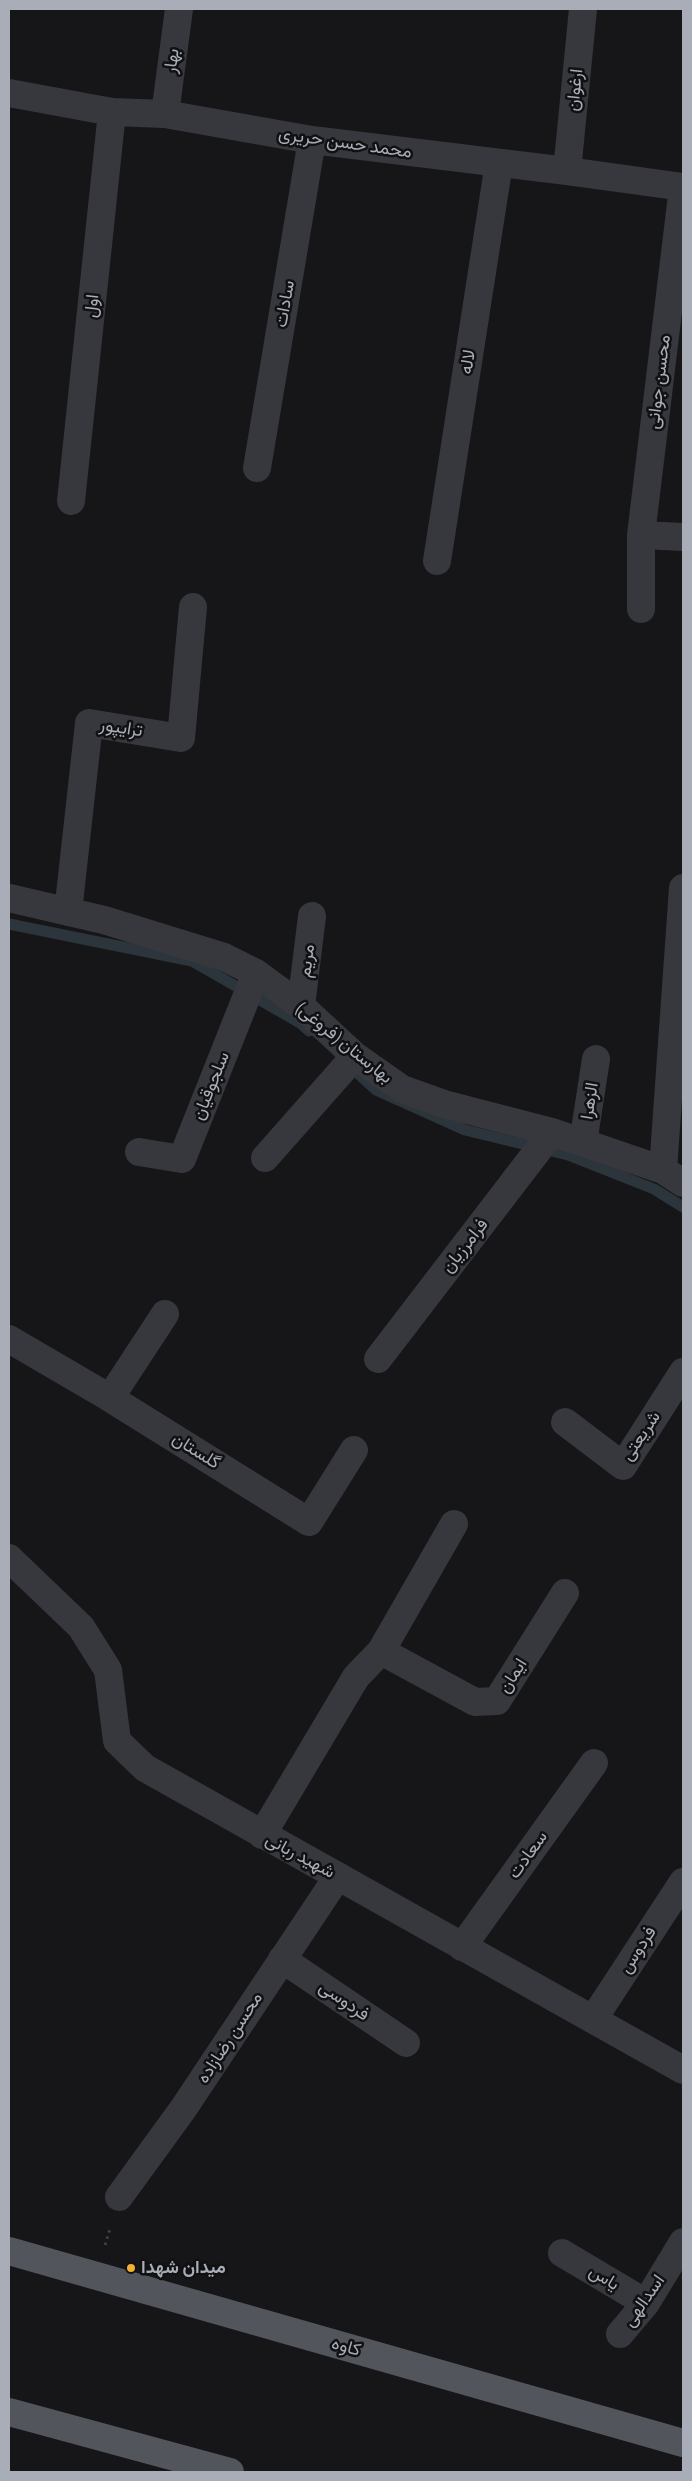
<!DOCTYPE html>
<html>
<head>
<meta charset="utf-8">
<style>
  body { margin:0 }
  #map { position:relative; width:692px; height:2481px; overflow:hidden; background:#161618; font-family:"PT Sans Narrow",sans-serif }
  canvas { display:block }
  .frame { position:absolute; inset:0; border:10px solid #a8adb8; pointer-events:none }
</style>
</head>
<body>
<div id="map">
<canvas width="692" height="2481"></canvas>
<div class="frame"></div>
</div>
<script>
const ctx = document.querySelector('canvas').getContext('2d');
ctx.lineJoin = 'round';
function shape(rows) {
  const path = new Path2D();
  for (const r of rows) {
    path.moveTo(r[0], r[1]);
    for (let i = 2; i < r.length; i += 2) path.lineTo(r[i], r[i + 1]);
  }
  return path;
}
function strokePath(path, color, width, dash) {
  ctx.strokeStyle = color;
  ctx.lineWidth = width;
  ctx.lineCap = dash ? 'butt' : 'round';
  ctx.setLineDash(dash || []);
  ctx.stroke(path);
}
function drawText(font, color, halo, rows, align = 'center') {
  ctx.font = font + ' "PT Sans Narrow",Vazirmatn,sans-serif';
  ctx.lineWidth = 5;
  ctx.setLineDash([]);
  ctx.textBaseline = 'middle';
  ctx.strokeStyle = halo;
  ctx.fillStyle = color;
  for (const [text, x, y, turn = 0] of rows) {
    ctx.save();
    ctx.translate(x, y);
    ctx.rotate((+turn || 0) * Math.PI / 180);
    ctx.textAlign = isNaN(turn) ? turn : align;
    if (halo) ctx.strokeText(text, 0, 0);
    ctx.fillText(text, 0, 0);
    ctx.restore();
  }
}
strokePath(shape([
  [9,924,192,961,300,1023,309,1031],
  [353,1069,376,1090,465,1130,568,1155,654,1189,683,1207]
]), '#2c353c', 11);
strokePath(shape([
  [105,2245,110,2229]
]), '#3d3f44', 3, [2.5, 4]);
strokePath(shape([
  [9,93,112,112,165,114,312,140,567,171,683,187],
  [165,114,179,9],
  [567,171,583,9],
  [683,187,641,535,683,537],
  [257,468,312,140],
  [71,501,112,112],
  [641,535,641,609],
  [437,561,499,163],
  [9,898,104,920,224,957,256,973,301,1006,355,1056,402,1089,444,1104,552,1132,663,1170,683,1183],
  [68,912,89,723,181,738,193,607],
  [301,1006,312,916],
  [583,1143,596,1059],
  [139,1152,182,1159,256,973],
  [265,1158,355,1056],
  [663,1170,683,888],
  [9,1339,110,1398,309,1522,354,1450],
  [378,1359,552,1132],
  [110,1398,165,1314],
  [565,1422,623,1466,683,1372],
  [9,1558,81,1627,108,1670,117,1741,145,1768,683,2070],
  [381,1651,454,1524],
  [262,1835,356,1677,381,1651,475,1702,497,1701,565,1593],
  [462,1947,594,1763],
  [282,1959,406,2043],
  [594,2018,683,1882],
  [119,2197,183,2109,338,1876],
  [562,2253,646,2303],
  [620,2334,646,2303,683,2242]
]), '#37383d', 28);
strokePath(shape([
  [9,2251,683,2443],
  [9,2412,230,2472]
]), '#53555c', 28);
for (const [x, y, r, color] of [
  [131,2268,5,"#f2b134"]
]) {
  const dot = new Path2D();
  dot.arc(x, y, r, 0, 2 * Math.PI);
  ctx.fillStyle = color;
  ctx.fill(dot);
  strokePath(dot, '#111113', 2);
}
drawText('18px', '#a8adb8', '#111113', [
  ["بهار",172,61,-83],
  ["ارغوان",575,90,-84],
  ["محمد حسن حریری",345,143,8],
  ["سادات",285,304,-80],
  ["اول",92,306,-84],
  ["لاله",468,362,-81],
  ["محسن جوانی",659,382,-83],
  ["ترایپور",121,728,9],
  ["مریم",307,961,-83],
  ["بهارستان (فروغی)",344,1043,39],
  ["سلجوقیان",211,1086,-68],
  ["الزهرا",590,1101,-81],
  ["فرامرزیان",465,1246,-52],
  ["شریعتی",641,1436,-56],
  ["گلستان",196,1451,32],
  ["ایمان",513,1676,-58],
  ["سعادت",528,1855,-54],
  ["شهید ربانی",300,1856,28],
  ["فردوس",638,1950,-57],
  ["فردوسی",344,2001,34],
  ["محسن رضازاده",230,2038,-57],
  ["یاس",604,2278,31],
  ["اسدالهی",644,2301,-55],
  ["کاوه",346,2347,16]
]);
drawText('bold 18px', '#a8adb8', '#111113', [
  ["میدان شهدا",141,2268]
], 'left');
</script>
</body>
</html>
